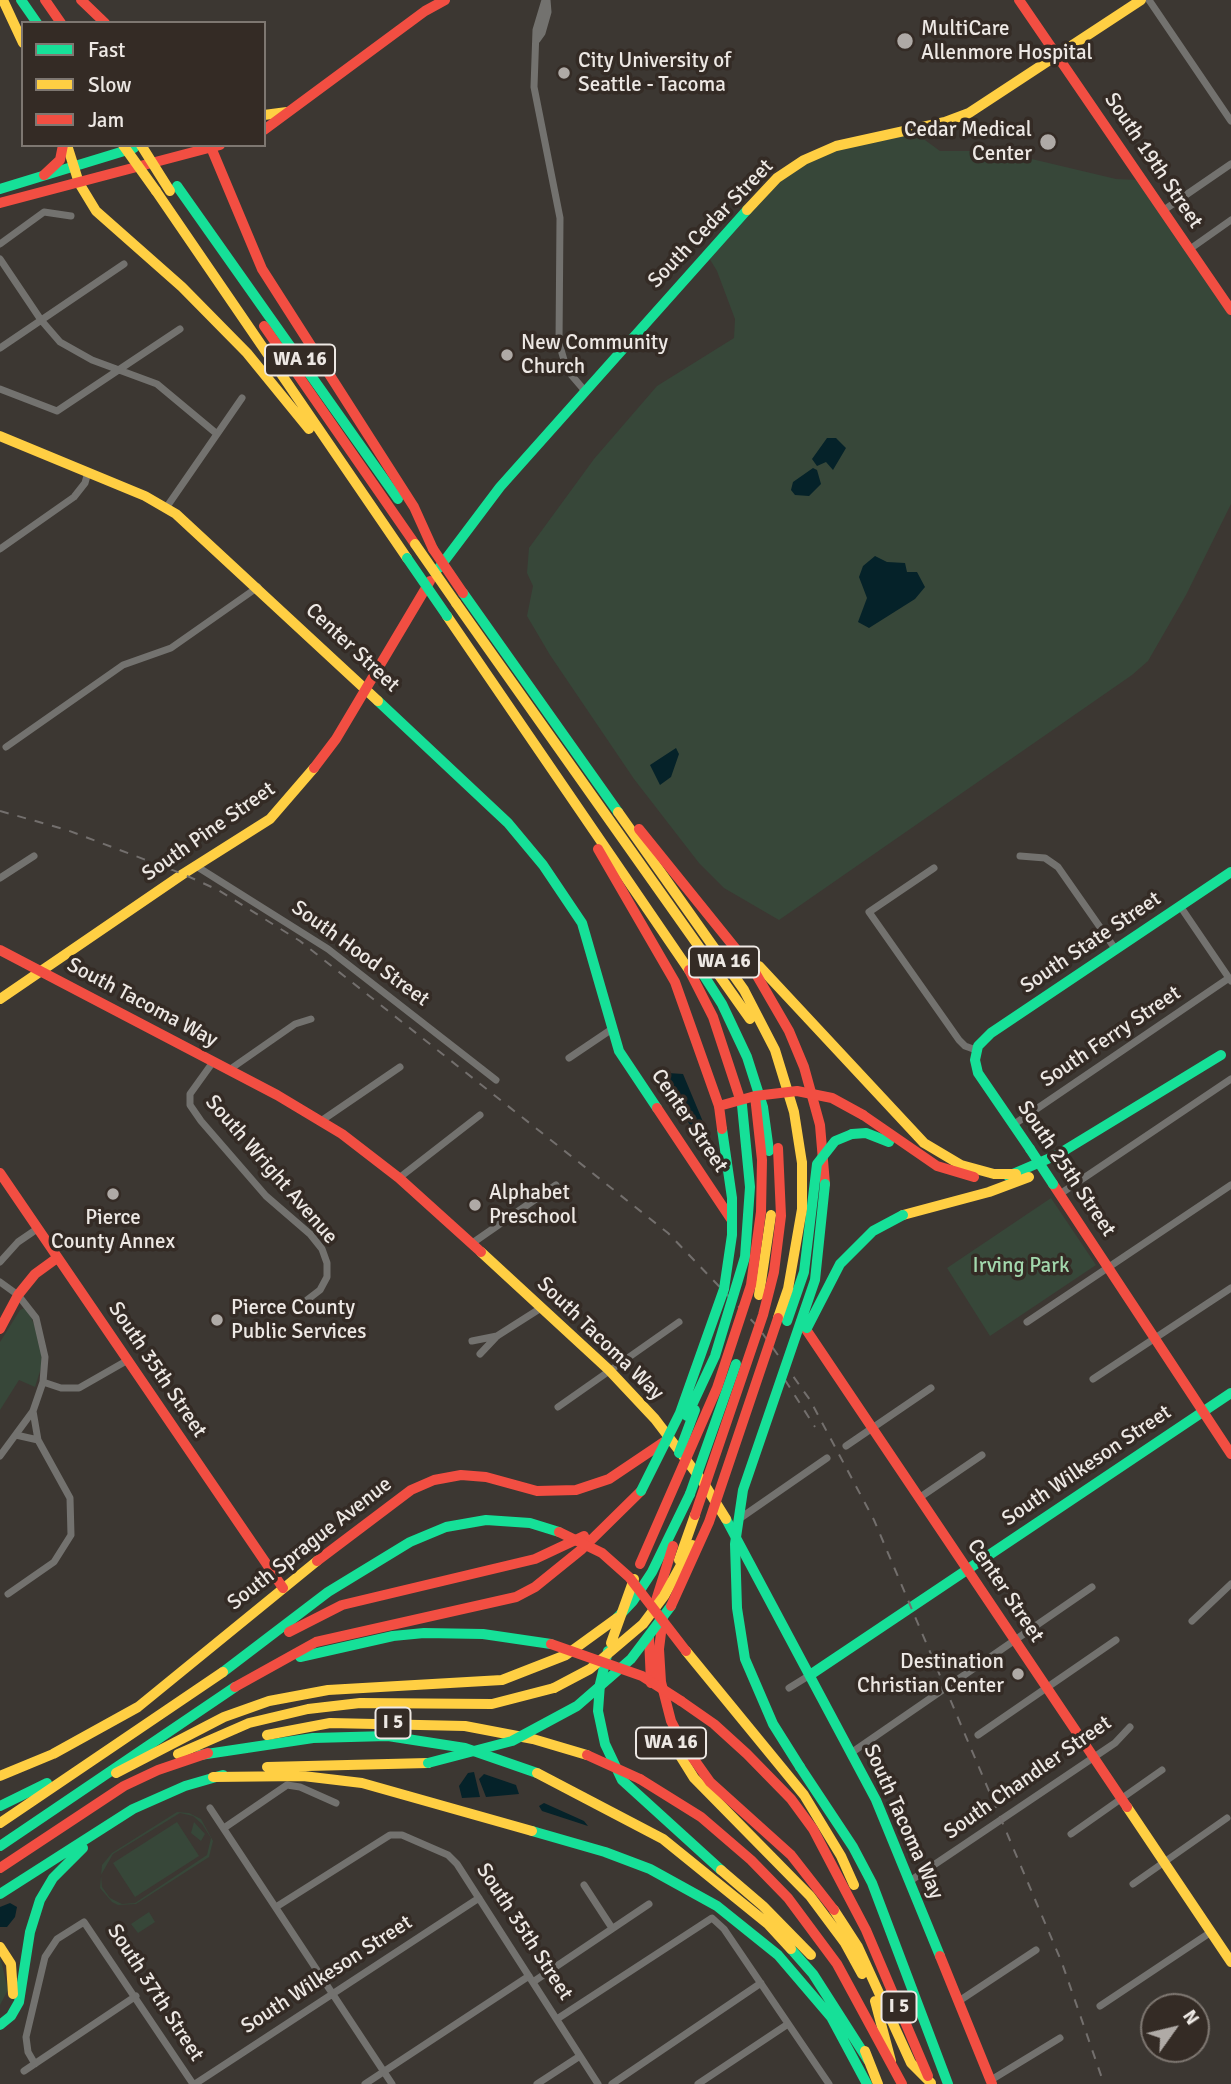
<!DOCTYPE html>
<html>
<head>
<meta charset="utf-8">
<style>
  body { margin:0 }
  #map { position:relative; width:1231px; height:2084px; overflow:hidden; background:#3c3732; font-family:Signika,sans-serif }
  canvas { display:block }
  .legend { position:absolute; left:21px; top:21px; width:245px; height:126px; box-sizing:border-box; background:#342b25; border:2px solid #7e7771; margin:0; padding:9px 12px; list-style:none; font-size:21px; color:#ede8e4 }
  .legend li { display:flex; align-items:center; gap:14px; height:35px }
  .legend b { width:35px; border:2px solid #7e7771 }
  .north { position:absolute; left:1140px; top:1993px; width:70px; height:70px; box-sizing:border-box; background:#342b25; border:2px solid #7e7771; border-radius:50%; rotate:56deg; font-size:19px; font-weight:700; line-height:28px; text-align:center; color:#ede8e4 }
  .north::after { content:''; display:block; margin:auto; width:24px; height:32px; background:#afaaa6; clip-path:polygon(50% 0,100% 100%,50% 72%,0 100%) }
</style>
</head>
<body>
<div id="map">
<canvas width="1231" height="2084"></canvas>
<ul class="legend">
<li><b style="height:9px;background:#16e098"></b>Fast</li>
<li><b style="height:9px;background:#ffcf43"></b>Slow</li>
<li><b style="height:9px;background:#f24e42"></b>Jam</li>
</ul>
<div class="north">N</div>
</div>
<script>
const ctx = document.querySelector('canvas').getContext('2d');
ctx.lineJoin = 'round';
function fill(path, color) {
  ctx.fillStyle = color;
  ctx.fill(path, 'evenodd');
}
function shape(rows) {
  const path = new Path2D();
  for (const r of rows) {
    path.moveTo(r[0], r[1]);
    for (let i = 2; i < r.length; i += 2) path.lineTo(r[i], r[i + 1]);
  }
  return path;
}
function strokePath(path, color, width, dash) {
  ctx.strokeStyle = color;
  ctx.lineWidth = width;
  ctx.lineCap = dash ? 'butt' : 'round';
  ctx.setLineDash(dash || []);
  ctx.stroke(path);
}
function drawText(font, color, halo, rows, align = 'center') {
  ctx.font = font + ' Signika,sans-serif';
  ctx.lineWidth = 7;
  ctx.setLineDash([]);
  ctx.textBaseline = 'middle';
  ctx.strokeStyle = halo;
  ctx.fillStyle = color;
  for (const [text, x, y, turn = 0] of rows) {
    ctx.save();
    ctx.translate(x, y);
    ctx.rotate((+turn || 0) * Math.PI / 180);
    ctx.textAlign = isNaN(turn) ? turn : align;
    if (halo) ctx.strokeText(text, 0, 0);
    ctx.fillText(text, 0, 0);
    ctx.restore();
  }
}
fill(shape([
  [914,132,940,151,998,151,1116,179,1138,180,1231,310,1231,504,1186,595,1148,661,1132,675,779,920,724,888,699,863,634,779,550,655,527,616,533,586,527,573,529,548,594,459,657,386,734,338,735,319,717,271,706,253,764,190,818,153],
  [1051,1198,1096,1265,990,1336,947,1268],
  [26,1307,41,1339,42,1365,35,1387,19,1380,0,1410,0,1342,20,1310],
  [177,1812,189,1813,201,1819,213,1841,209,1857,136,1904,118,1905,112,1902,100,1888,102,1865,112,1853],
  [180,1813,193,1816,202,1824,211,1838,207,1855,135,1903,122,1904,110,1898,102,1887,101,1875,113,1854],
  [177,1822,199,1856,135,1897,113,1863],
  [194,1822,205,1834,201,1841,191,1833],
  [149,1912,155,1922,138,1933,131,1924],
  [0,1956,8,1990,0,2005]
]), '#374739');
fill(shape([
  [827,438,836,438,846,448,833,470,826,462,817,466,812,459],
  [813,468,817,470,821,484,809,496,795,495,791,490,793,482],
  [875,556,887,562,905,563,907,572,917,572,925,587,915,599,869,628,858,622,867,598,859,577,863,566],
  [676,748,679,754,671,777,660,785,650,765],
  [668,1073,683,1074,711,1141,700,1139,665,1089,662,1077],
  [474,1772,480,1797,462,1798,459,1786,468,1773],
  [484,1774,516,1785,519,1794,486,1797,479,1779],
  [544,1803,584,1821,588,1826,542,1811,539,1806],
  [10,1903,17,1907,15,1917,7,1927,0,1927,0,1907]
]), '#052229');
strokePath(shape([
  [545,0,536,30,534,87,560,218,559,343,567,370,585,391],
  [1149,0,1231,121],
  [537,40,542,33,548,12,547,0],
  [1164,210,1231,164],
  [0,244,44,212,71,216],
  [1190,249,1231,220],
  [0,259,41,320,60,342,92,360,157,384,217,434],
  [0,348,124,264],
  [0,389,57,411,180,329],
  [166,508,242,398],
  [0,549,74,497,85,483,88,472],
  [6,747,123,665,171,648,258,587],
  [1020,856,1045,858,1058,867,1116,950],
  [196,866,328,949,496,1080],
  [934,868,869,912,959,1040,965,1046,976,1050],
  [0,878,34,856],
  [1180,906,1231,981],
  [569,1058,612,1029],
  [213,1062,190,1094,190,1105,201,1121,266,1196,310,1234,322,1249,327,1263,327,1277,320,1290,307,1300],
  [229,1070,295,1024,311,1019],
  [321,1121,400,1067],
  [1013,1125,1229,978],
  [399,1178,480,1115],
  [1060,1194,1231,1079],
  [471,1244,556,1185],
  [0,1262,18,1242,37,1229],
  [0,1282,18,1295,36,1318,45,1357,43,1382,33,1411,0,1456],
  [1027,1322,1231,1185],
  [472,1341,497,1336],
  [480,1354,497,1336,541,1308],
  [1093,1379,1231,1288],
  [43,1382,61,1388,79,1388,128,1360],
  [558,1407,679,1322],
  [16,1435,38,1440],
  [846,1446,931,1388],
  [919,1498,982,1455],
  [739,1519,827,1458],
  [8,1594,54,1562,71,1535,70,1498,38,1440,33,1411],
  [1192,1621,1231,1584],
  [789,1688,810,1675],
  [978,1735,1116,1640],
  [851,1753,1092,1587],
  [210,1808,392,2084],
  [224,1828,287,1785,300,1787,336,1803],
  [1071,1834,1162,1770],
  [910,1881,1115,1743,1130,1727],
  [1133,1884,1227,1818],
  [584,1885,612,1928],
  [276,1907,390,1835,402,1835,448,1855,457,1864,598,2084],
  [533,1982,649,1904],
  [959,2001,1036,1950],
  [1100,2006,1211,1932],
  [557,2019,712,1918,724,1929,829,2084],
  [35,2064,28,2052,26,2037,45,1957,57,1939,84,1922,193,2084],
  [24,2071,136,1996],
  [991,2080,1060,2038],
  [195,2084,479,1898],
  [365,2084,529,1976],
  [537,2084,580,2056],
  [612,2084,761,1983],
  [698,2084,788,2024]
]), '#73726f', 7);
strokePath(shape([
  [21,0,37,23],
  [177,186,398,499],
  [0,189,134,148],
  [439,568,500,487,747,210],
  [463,593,618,812],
  [378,701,508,823,543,865,582,923,619,1051,657,1108],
  [694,960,722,1004,747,1057,763,1107,769,1151],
  [852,1134,866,1133,889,1142],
  [1030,1149,978,1073,975,1060,978,1046,991,1033,1231,872],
  [1008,1176,1057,1155,1221,1055],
  [726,1519,876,1800,940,1956],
  [617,1618,633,1601,652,1572,690,1494],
  [608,1651,600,1684,598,1711,605,1744,622,1780,721,1870],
  [300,1657,393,1636,424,1633,483,1634,551,1644],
  [223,1672,328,1592,410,1542,446,1527,486,1520,530,1523,559,1532],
  [810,1675,1231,1393],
  [200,1755,313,1738,388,1736,465,1748,537,1773],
  [800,1767,853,1847,872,1883,948,2084],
  [0,1806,47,1783],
  [532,1831,605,1852,650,1869,717,1906,778,1955,831,2017,867,2084],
  [0,1846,235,1687],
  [0,1894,133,1809,185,1786,223,1775],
  [791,1949,813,1974,868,2060],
  [0,2025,11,2016,19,2002,30,1932,40,1900,53,1878,83,1848]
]), '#16e098', 10);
strokePath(shape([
  [3,0,23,43],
  [264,115,287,112],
  [67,145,79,183,96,211,182,287,247,353,309,429],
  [156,191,407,558],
  [747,210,777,178,804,160,836,146,945,122,969,113,1141,0],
  [0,436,145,496,176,514,378,701],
  [456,603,750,1019],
  [447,616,689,970],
  [618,812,744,990,775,1050,794,1112,802,1163],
  [759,966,924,1143,961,1165,994,1174,1016,1174],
  [0,999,183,874,270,819,314,768],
  [903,1215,989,1192,1029,1177],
  [481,1252,609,1370,655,1419,703,1482,726,1519],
  [679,1560,695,1515],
  [686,1651,804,1795,841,1856,854,1885],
  [666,1733,694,1778,810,1896,845,1943,862,1974],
  [267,1735,330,1723,465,1726,533,1739,587,1755],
  [178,1754,249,1723,308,1709,360,1703,492,1704,554,1688],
  [267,1767,428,1763],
  [116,1773,224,1717,269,1701,328,1690,502,1680,566,1655,617,1618],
  [537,1773,663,1839,768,1924,791,1949],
  [0,1776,53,1754,138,1707,317,1561],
  [213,1777,303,1776,362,1783,532,1831],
  [1127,1807,1231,1962],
  [0,1823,223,1672],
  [721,1870,763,1906,811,1955],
  [834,1910,858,1947,911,2063,931,2083],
  [0,1947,11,1964,13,1994],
  [875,2001,891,2061],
  [865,2051,878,2084]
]), '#ffcf43', 10);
strokePath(shape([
  [45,0,61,23],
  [81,0,105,23],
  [1019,0,1231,310],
  [264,130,425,11,445,0],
  [210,145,262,269,414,507,433,549],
  [44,175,60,160,63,145],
  [0,203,220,145],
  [264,326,415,544],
  [314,768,336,739,430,581],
  [639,829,756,974,789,1031,804,1067,820,1125,825,1184],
  [598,849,675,982,719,1106],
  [0,950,277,1095,342,1134,399,1178,481,1252],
  [689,970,713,1017,742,1105],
  [657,1108,731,1219],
  [863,1115,937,1166,974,1177],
  [0,1173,283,1588],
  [1053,1184,1231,1454],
  [801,1322,1127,1807],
  [0,1329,18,1295,35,1274,57,1258],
  [317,1561,411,1490,434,1480,461,1475,486,1477,537,1491,576,1490,609,1479,664,1442],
  [654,1607,673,1546],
  [663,1617,659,1649,661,1682,671,1721,683,1744,710,1782,791,1855,834,1910],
  [289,1632,342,1605,535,1559,584,1536],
  [649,1637,651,1683],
  [235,1687,316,1642,516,1597,535,1587,582,1549,641,1491],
  [681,1701,714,1724,747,1754,791,1799,813,1829,866,1930,928,2076],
  [640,1779,701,1817,751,1860,788,1898,837,1964,902,2084],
  [0,1868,124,1786,158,1770,208,1753],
  [940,1956,992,2084]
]), '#f24e42', 10);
strokePath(shape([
  [0,811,67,830,183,874,218,890,300,941,668,1233,758,1327,810,1400,874,1520,1062,1963,1104,2084],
  [785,1380,815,1427]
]), '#736f6d', 2, [9, 9]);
strokePath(shape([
  [407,558,447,616],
  [1030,1149,1053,1184],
  [787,1321,804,1272,817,1164,835,1141,852,1134],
  [807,1328,840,1264,873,1231,903,1215],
  [687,1416,715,1356,745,1257,750,1187,742,1105],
  [679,1453,695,1410],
  [641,1491,680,1413,724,1289,732,1235,732,1198,722,1129],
  [690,1494,736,1364],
  [428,1763,512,1741,577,1706,631,1659,671,1606],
  [800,1767,773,1724,745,1659,737,1608,735,1544,743,1490,815,1280,825,1184]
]), '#16e098', 10);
strokePath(shape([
  [123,145,156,191],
  [141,145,170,191],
  [415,544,456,603],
  [759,1295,771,1215],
  [778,1318,788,1289,802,1209,802,1163],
  [611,1643,634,1579],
  [554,1688,590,1669,643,1624,664,1596,692,1545]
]), '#ffcf43', 10);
strokePath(shape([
  [433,549,463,593],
  [722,1129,719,1106,755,1096,797,1091,832,1098,863,1115],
  [695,1515,763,1315,774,1272,781,1216,778,1148],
  [559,1532,602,1553,629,1577,686,1651],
  [640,1564,717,1388,751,1285,761,1212,762,1160,755,1096],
  [671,1606,709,1522,778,1318],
  [551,1644,642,1676,681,1701],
  [587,1755,640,1779]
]), '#f24e42', 10);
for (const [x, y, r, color] of [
  [905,41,9,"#afaaa6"],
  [564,73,7,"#afaaa6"],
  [1048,142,9,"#afaaa6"],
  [507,355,7,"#afaaa6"],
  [113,1194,7,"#afaaa6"],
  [475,1205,7,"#afaaa6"],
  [217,1320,7,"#afaaa6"],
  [1018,1674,7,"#afaaa6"]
]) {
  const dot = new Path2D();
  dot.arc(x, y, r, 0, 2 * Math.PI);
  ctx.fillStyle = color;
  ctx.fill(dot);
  strokePath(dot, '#342b25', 2.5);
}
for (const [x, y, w] of [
  [300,360,70],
  [724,962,70],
  [393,1723,35],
  [671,1743,70],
  [899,2007,35]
]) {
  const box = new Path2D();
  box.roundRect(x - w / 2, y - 15.5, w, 31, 5);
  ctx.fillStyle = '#342b25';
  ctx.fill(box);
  strokePath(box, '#ede8e4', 2);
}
drawText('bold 19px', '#ede8e4', null, [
  ["WA 16",300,360],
  ["WA 16",724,962],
  ["I 5",393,1723],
  ["WA 16",671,1743],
  ["I 5",899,2007]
]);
drawText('21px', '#ede8e4', '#342b25', [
  ["MultiCare",921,29],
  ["Allenmore Hospital",921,53],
  ["City University of",578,61],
  ["Seattle - Tacoma",578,85],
  ["Cedar Medical",1032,130,"right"],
  ["Center",1032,154,"right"],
  ["New Community",521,343],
  ["Church",521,367],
  ["Alphabet",489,1193],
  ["Preschool",489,1217],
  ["Pierce",113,1218,"center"],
  ["County Annex",113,1242,"center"],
  ["Pierce County",231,1308],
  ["Public Services",231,1332],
  ["Destination",1004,1662,"right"],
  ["Christian Center",1004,1686,"right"]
], 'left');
drawText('21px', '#ede8e4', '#342b25', [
  ["South 19th Street",1153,161,56],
  ["South Cedar Street",711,224,-46],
  ["Center Street",352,648,43],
  ["South Pine Street",209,832,-35],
  ["South State Street",1091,943,-34],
  ["South Hood Street",360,954,36],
  ["South Tacoma Way",142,1003,28],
  ["South Ferry Street",1111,1037,-34],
  ["Center Street",689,1121,56],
  ["South 25th Street",1066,1169,56],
  ["South Wright Avenue",271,1170,49],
  ["South Tacoma Way",600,1339,44],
  ["South 35th Street",157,1370,56],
  ["South Wilkeson Street",1087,1466,-34],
  ["South Sprague Avenue",310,1544,-38],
  ["Center Street",1005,1591,56],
  ["South Chandler Street",1028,1778,-35],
  ["South Tacoma Way",903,1822,66],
  ["South 35th Street",524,1932,57],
  ["South Wilkeson Street",327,1975,-33],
  ["South 37th Street",155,1993,57]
]);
drawText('21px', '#a3d8ad', '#342b25', [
  ["Irving Park",1021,1266]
]);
</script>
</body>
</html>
